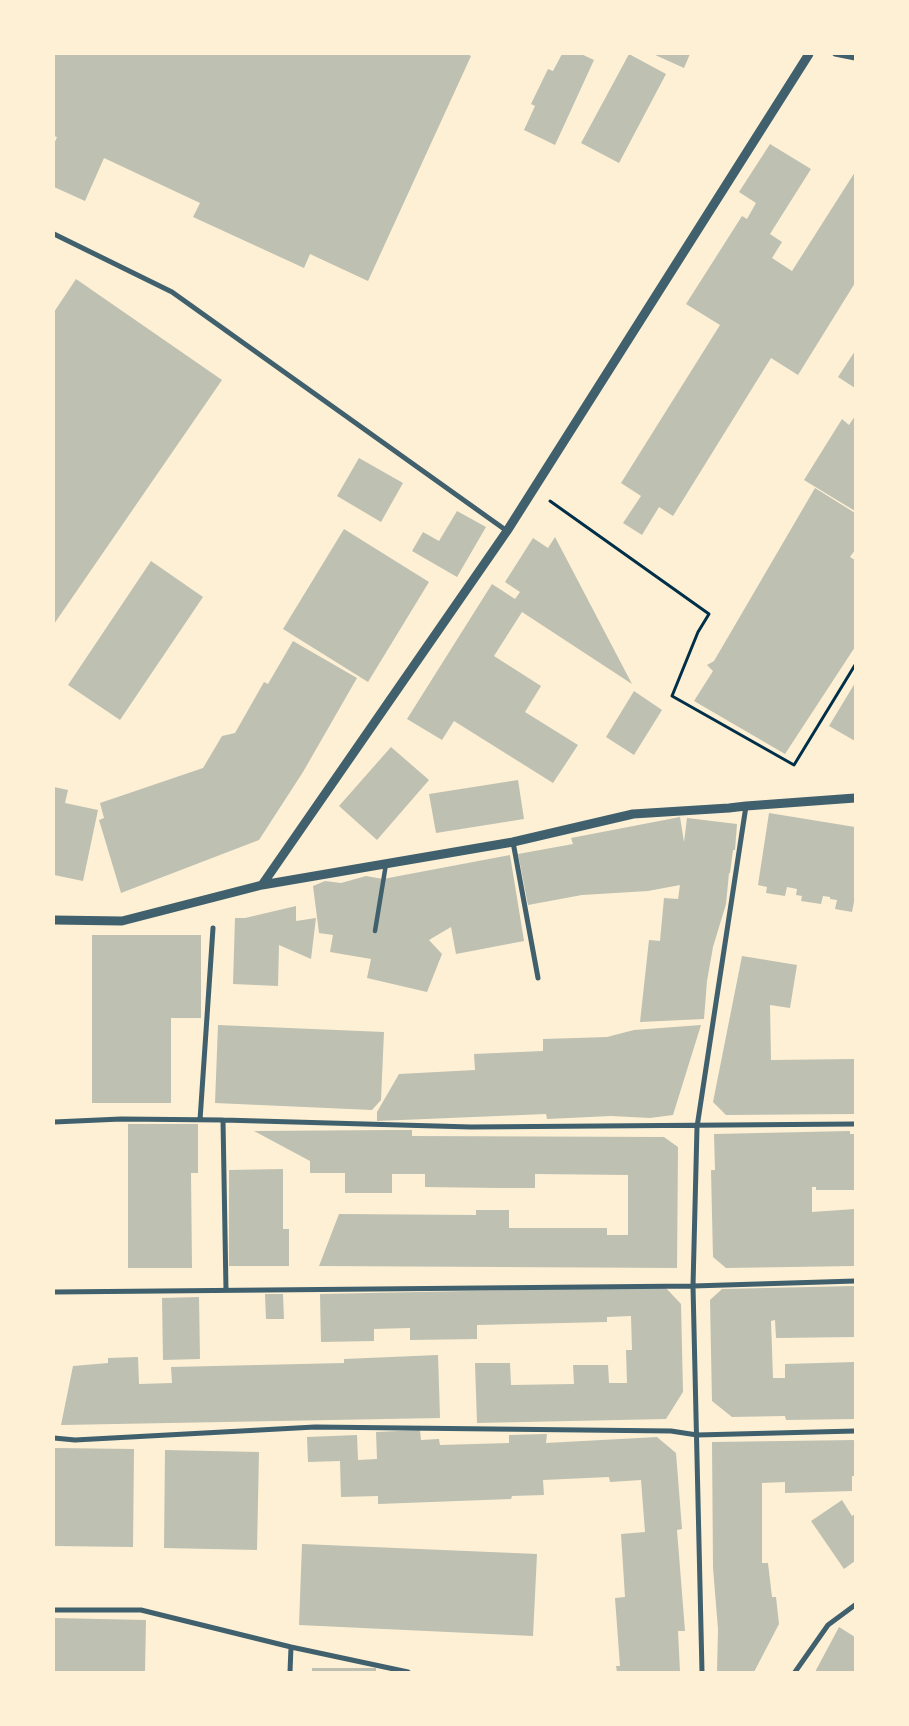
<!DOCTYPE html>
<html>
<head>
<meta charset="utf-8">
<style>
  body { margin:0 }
  #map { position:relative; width:909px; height:1726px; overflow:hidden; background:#fdf0d5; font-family:Rubik,sans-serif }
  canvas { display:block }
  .frame { position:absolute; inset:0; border:55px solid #fdf0d5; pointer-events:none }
</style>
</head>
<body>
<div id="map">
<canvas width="909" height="1726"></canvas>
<div class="frame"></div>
</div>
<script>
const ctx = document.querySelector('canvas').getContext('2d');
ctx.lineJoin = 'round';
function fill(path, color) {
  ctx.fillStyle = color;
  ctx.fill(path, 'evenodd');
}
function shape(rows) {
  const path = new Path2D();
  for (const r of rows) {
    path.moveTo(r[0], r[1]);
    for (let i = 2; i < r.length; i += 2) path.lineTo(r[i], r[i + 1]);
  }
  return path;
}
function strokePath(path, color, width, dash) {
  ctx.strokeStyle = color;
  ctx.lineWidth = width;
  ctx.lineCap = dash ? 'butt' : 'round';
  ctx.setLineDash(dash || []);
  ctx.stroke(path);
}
fill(shape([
  [54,54,467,54,471,56,368,281,310,254,304,268,193,217,200,203,104,158,85,201,54,187,54,144,57,137,54,136],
  [562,54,581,54,594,60,555,145,524,130,535,106,531,104,548,69,553,71],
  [629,54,666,74,619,163,581,143],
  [653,54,690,54,684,68],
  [770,144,811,169,770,234,782,242,772,258,792,271,855,172,855,283,798,375,771,358,673,516,659,507,642,535,623,523,641,496,621,483,720,325,686,304,742,216,747,219,756,203,739,192],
  [76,279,222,380,54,624,54,312],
  [855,351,855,388,838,377],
  [855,416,855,511,804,480,842,419,849,425],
  [359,458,403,483,381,522,337,496],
  [815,488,855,513,855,550,850,557,855,560,855,647,785,754,694,701,713,671,707,665,714,661],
  [457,511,486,527,457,577,412,551,423,532,439,541],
  [344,529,429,582,368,682,283,629],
  [555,537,632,684,522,612,494,656,541,686,525,712,578,745,553,783,454,721,442,740,407,719,492,584,515,599,520,592,505,582,533,538,548,548],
  [151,561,203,597,120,720,68,685],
  [293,641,357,678,303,772,259,840,121,893,99,820,104,818,100,803,203,768,222,736,235,733,264,682,268,684],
  [855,683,855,741,829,726],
  [634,691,662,710,634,755,606,737],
  [391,747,429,780,377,840,339,806],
  [518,780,524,819,436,833,429,794],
  [54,787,68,790,65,803,98,810,83,881,54,875],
  [769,813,855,827,855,902,854,902,852,912,835,909,837,900,830,899,830,897,823,896,821,904,801,901,802,896,796,895,797,889,787,887,785,896,766,893,767,887,758,885],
  [680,817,684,842,687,818,737,824,735,850,733,850,730,873,729,873,726,904,713,947,707,981,704,1019,640,1022,649,940,660,941,664,898,678,899,680,885,648,891,582,895,528,905,518,854,573,844,571,838],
  [510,855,524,941,456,954,451,927,429,940,442,954,427,992,367,978,371,959,330,952,333,935,319,933,313,886,325,881,341,883,366,876,383,879],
  [296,906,296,921,316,918,311,959,279,945,278,986,233,984,235,918,245,918],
  [92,935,201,935,201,1018,171,1018,171,1103,92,1103],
  [742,956,797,965,790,1008,770,1005,771,1060,855,1059,855,1114,726,1115,713,1102],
  [218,1025,384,1032,381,1100,372,1110,215,1103],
  [701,1025,673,1115,650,1118,611,1116,547,1119,546,1114,377,1121,377,1112,399,1074,475,1070,474,1054,543,1051,543,1039,607,1037,634,1030],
  [128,1124,198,1124,198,1173,191,1173,192,1268,128,1268],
  [392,1130,412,1130,412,1136,664,1137,678,1147,677,1268,319,1266,339,1214,476,1215,476,1210,509,1210,509,1228,607,1228,607,1235,628,1235,628,1175,535,1174,535,1188,499,1188,425,1187,425,1174,392,1174,392,1193,345,1193,345,1173,310,1173,310,1161,254,1131],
  [850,1131,850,1134,855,1134,855,1190,816,1190,816,1187,812,1187,812,1212,855,1209,855,1266,726,1268,713,1257,711,1170,715,1170,714,1134],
  [283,1169,283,1229,289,1229,289,1266,229,1266,229,1170],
  [855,1286,855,1337,776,1338,775,1320,771,1321,773,1378,785,1378,785,1364,855,1362,855,1419,786,1420,785,1416,732,1417,712,1401,710,1300,722,1289],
  [665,1287,681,1304,683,1392,666,1419,477,1423,475,1363,510,1363,511,1385,574,1384,573,1365,608,1365,609,1383,627,1383,626,1350,632,1350,631,1316,607,1317,607,1322,477,1325,477,1339,410,1340,410,1328,374,1329,374,1341,321,1342,320,1294],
  [265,1294,283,1294,284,1319,266,1319],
  [199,1297,200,1359,163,1360,162,1298],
  [438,1355,440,1418,61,1425,73,1366,108,1363,108,1358,138,1357,139,1384,172,1383,171,1367,344,1363,344,1359],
  [420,1430,421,1440,439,1439,440,1445,509,1443,509,1435,547,1434,546,1443,657,1437,676,1453,682,1529,677,1530,685,1631,678,1631,680,1672,617,1672,616,1666,620,1666,615,1598,625,1597,621,1534,645,1532,641,1480,610,1482,609,1477,543,1480,544,1495,512,1496,511,1499,378,1504,378,1496,341,1497,340,1461,308,1462,307,1437,357,1435,358,1460,377,1459,376,1432],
  [855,1440,855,1476,852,1476,852,1491,785,1493,785,1482,762,1483,762,1563,768,1563,772,1597,776,1597,779,1624,754,1672,717,1672,718,1629,713,1568,712,1442],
  [54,1448,134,1449,133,1547,54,1546],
  [165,1450,259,1452,257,1550,164,1548],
  [842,1500,852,1516,855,1514,855,1561,844,1569,811,1521],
  [302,1544,537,1554,533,1636,299,1625],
  [54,1618,146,1620,145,1672,54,1672],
  [839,1627,855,1637,855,1672,815,1672],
  [312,1668,376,1668,376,1672,312,1672]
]), '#bec0b2');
strokePath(shape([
  [550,501,709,614,698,632,672,696,794,765,855,665]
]), '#003049', 3);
strokePath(shape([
  [375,931,386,864]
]), '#3f606c', 4.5);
strokePath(shape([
  [835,54,855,58],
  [54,234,172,292,507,531],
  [513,842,538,978],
  [200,1120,213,928],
  [223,1120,226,1290],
  [54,1122,121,1119,223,1120,471,1127,855,1124],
  [54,1292,693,1286,855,1281],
  [54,1438,75,1440,315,1427,671,1431,697,1435,855,1431],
  [54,1610,141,1610,291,1647,408,1672],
  [290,1672,291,1647],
  [702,1672,693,1286,697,1127,746,806],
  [795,1672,828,1625,855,1605]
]), '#3f606c', 5);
strokePath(shape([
  [262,885,507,531,809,54],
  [54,920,122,921,262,885,513,842,633,814,729,808,746,806,855,798]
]), '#3f606c', 9);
</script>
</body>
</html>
